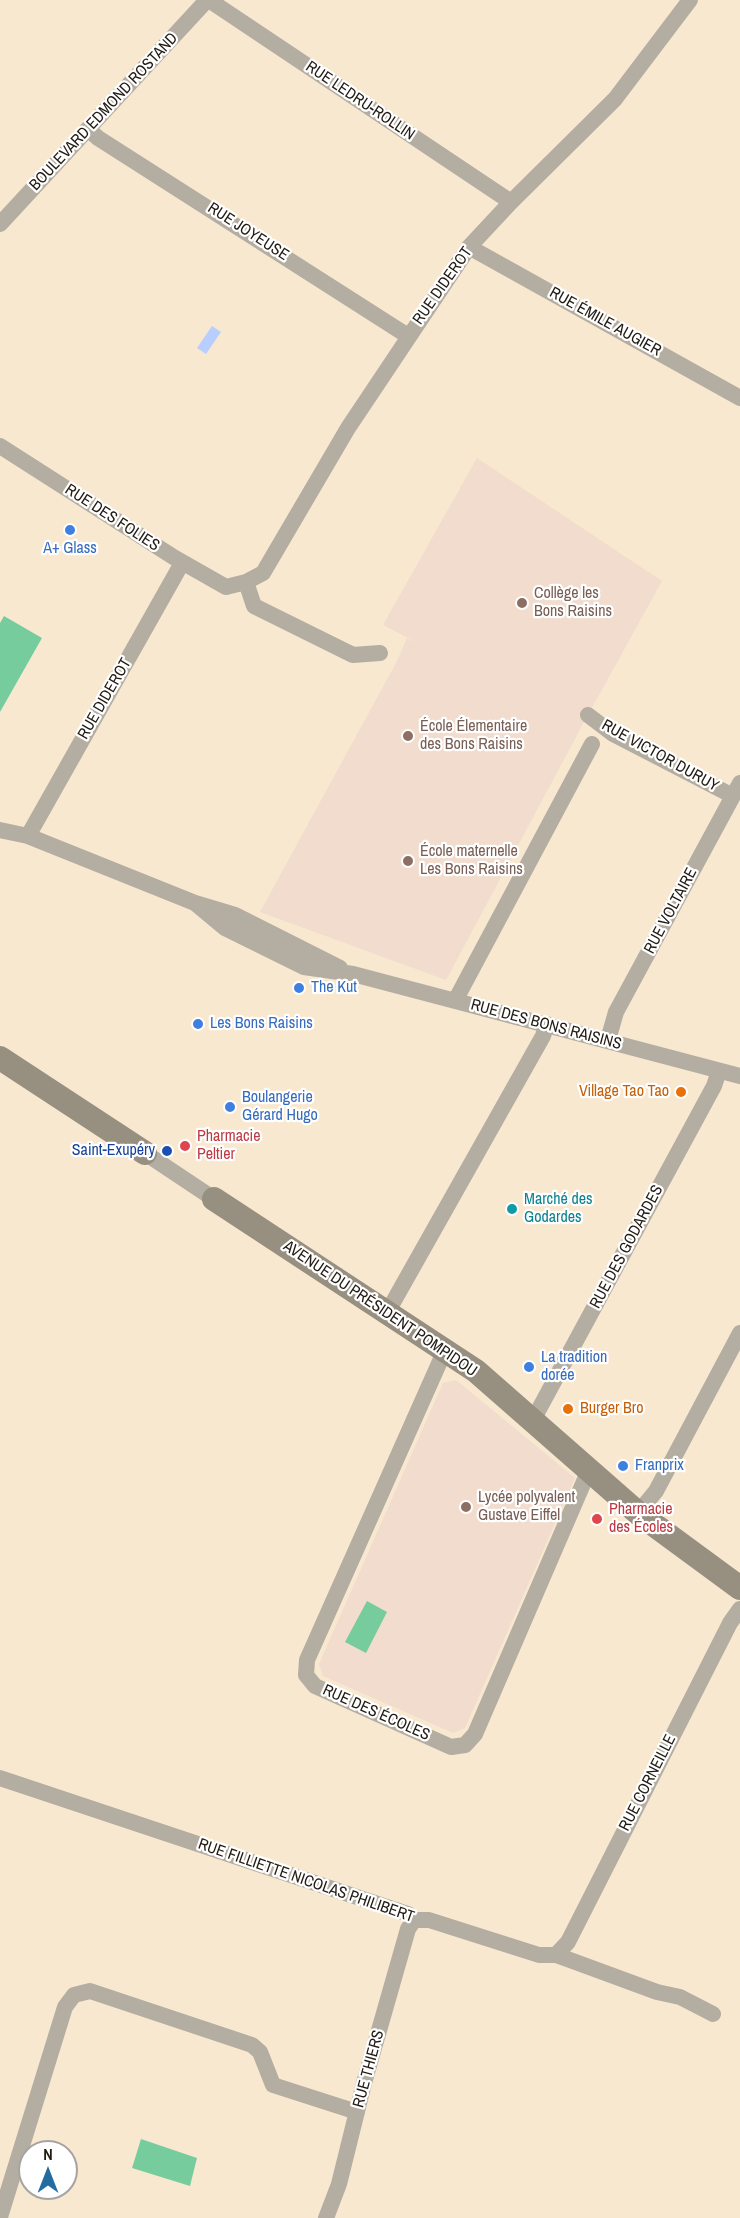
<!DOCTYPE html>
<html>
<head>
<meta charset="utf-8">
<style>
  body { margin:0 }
  #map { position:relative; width:740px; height:2218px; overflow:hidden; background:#f8e8d0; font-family:"Archivo Narrow",sans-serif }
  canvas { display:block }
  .north { position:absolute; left:18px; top:2140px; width:60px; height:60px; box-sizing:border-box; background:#fff; border:2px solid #a6a4a1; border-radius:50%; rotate:0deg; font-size:16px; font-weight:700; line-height:24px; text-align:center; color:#211b13 }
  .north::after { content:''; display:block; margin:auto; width:21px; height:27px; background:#246ca0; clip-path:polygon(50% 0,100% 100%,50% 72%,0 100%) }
</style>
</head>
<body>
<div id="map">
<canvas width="740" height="2218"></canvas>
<div class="north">N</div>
</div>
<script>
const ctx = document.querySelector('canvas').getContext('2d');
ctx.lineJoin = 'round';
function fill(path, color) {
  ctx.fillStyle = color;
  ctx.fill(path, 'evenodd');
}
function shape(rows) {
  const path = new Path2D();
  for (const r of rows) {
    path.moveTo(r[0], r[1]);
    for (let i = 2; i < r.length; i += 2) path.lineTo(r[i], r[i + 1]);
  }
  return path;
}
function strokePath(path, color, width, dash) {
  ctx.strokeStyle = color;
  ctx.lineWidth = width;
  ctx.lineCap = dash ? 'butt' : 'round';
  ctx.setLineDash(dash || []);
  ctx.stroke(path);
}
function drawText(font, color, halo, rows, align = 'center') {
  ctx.font = font + ' "Archivo Narrow",sans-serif';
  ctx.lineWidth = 4.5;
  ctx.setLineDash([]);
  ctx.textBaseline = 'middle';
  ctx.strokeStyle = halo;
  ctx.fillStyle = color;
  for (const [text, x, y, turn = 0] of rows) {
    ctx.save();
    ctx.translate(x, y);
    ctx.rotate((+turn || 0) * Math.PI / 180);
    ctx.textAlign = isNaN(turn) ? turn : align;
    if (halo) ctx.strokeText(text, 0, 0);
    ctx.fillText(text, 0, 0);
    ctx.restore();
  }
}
fill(shape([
  [477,458,662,581,583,724,446,980,260,912,396,663,407,638,422,645,383,625],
  [456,1380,575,1478,465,1728,453,1733,323,1676,319,1664,443,1383]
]), '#f1dccd');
fill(shape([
  [4,616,42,638,0,712,0,623],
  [367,1601,387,1612,366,1653,345,1642],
  [141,2139,197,2158,190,2186,132,2168]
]), '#77cc9e');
fill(shape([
  [212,326,221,332,206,354,197,348]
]), '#b7ceff');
strokePath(shape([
  [209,0,511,202],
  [88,129,98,138,408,336],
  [0,224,207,0],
  [469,247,740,398],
  [0,446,175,558,226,587,246,582,263,573,348,428,469,247,511,202,615,99,690,0],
  [246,582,254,606,353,655,380,653],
  [588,715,613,734,733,796],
  [0,830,28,836,195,903,235,915,340,968],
  [28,836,182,563],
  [195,903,225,928,304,967,353,974,740,1076],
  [455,1001,592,744],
  [608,1040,616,1012,740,783],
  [145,1153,214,1199],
  [387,1313,543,1036,547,1024],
  [445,1350,307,1660,306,1675,315,1686,451,1747,465,1745,475,1734,589,1470],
  [532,1422,714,1086,719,1071],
  [638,1513,656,1491,740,1333],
  [0,1778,408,1914,414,1920,429,1920,539,1955,556,1955,570,1960,657,1992,680,1997,713,2014],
  [556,1955,568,1942,730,1623,740,1609],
  [0,2217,65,2007,74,1995,90,1991,252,2045,260,2052,273,2085,357,2112],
  [326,2218,339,2184,364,2083,408,1929,414,1920]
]), '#b3ada2', 16);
strokePath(shape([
  [0,1058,145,1153],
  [214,1199,476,1371,638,1513,740,1588]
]), '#978f80', 24);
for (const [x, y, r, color] of [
  [70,530,6,"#3f7fe0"],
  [522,603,6,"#8d6e63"],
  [408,736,6,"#8d6e63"],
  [408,861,6,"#8d6e63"],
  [299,988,6,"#3f7fe0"],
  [198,1024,6,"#3f7fe0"],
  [681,1092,6,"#e8710a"],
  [230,1107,6,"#3f7fe0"],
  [185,1146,6,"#e0444e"],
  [167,1151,6,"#1a4fb4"],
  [512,1209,6,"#0f9aa8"],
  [529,1367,6,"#3f7fe0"],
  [568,1409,6,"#e8710a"],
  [623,1466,6,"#3f7fe0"],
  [466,1507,6,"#8d6e63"],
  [597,1519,6,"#e0444e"]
]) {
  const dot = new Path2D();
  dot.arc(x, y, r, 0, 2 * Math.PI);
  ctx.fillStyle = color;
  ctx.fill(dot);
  strokePath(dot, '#fff', 2);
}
drawText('16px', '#211b13', '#fff', [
  ["RUE LEDRU-ROLLIN",360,101,34],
  ["BOULEVARD EDMOND ROSTAND",104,112,-47],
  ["RUE JOYEUSE",248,232,33],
  ["RUE DIDEROT",443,286,-55],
  ["RUE ÉMILE AUGIER",605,322,29],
  ["RUE DES FOLIES",112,518,33],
  ["RUE DIDEROT",105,699,-60],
  ["RUE VICTOR DURUY",660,756,29],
  ["RUE VOLTAIRE",671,911,-62],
  ["RUE DES BONS RAISINS",546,1025,15],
  ["RUE DES GODARDES",627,1247,-62],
  ["AVENUE DU PRÉSIDENT POMPIDOU",380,1309,34],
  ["RUE DES ÉCOLES",376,1713,24],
  ["RUE CORNEILLE",648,1783,-63],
  ["RUE FILLIETTE NICOLAS PHILIBERT",306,1881,19],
  ["RUE THIERS",369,2069,-75]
]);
drawText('16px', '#366cbe', '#fff', [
  ["A+ Glass",70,549,"center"],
  ["The Kut",311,988],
  ["Les Bons Raisins",210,1024],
  ["Boulangerie",242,1098],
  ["Gérard Hugo",242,1116],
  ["La tradition",541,1358],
  ["dorée",541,1376],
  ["Franprix",635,1466]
], 'left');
drawText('16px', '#785e54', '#fff', [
  ["Collège les",534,594],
  ["Bons Raisins",534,612],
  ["École Élementaire",420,727],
  ["des Bons Raisins",420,745],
  ["École maternelle",420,852],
  ["Les Bons Raisins",420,870],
  ["Lycée polyvalent",478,1498],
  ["Gustave Eiffel",478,1516]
], 'left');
drawText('16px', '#c56008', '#fff', [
  ["Village Tao Tao",669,1092],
  ["Burger Bro",580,1409,"left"]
], 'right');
drawText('16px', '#be3a42', '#fff', [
  ["Pharmacie",197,1137],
  ["Peltier",197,1155],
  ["Pharmacie",609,1510],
  ["des Écoles",609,1528]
], 'left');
drawText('16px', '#164399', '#fff', [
  ["Saint-Exupéry",155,1151]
], 'right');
drawText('16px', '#0d838f', '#fff', [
  ["Marché des",524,1200],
  ["Godardes",524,1218]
], 'left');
</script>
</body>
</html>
